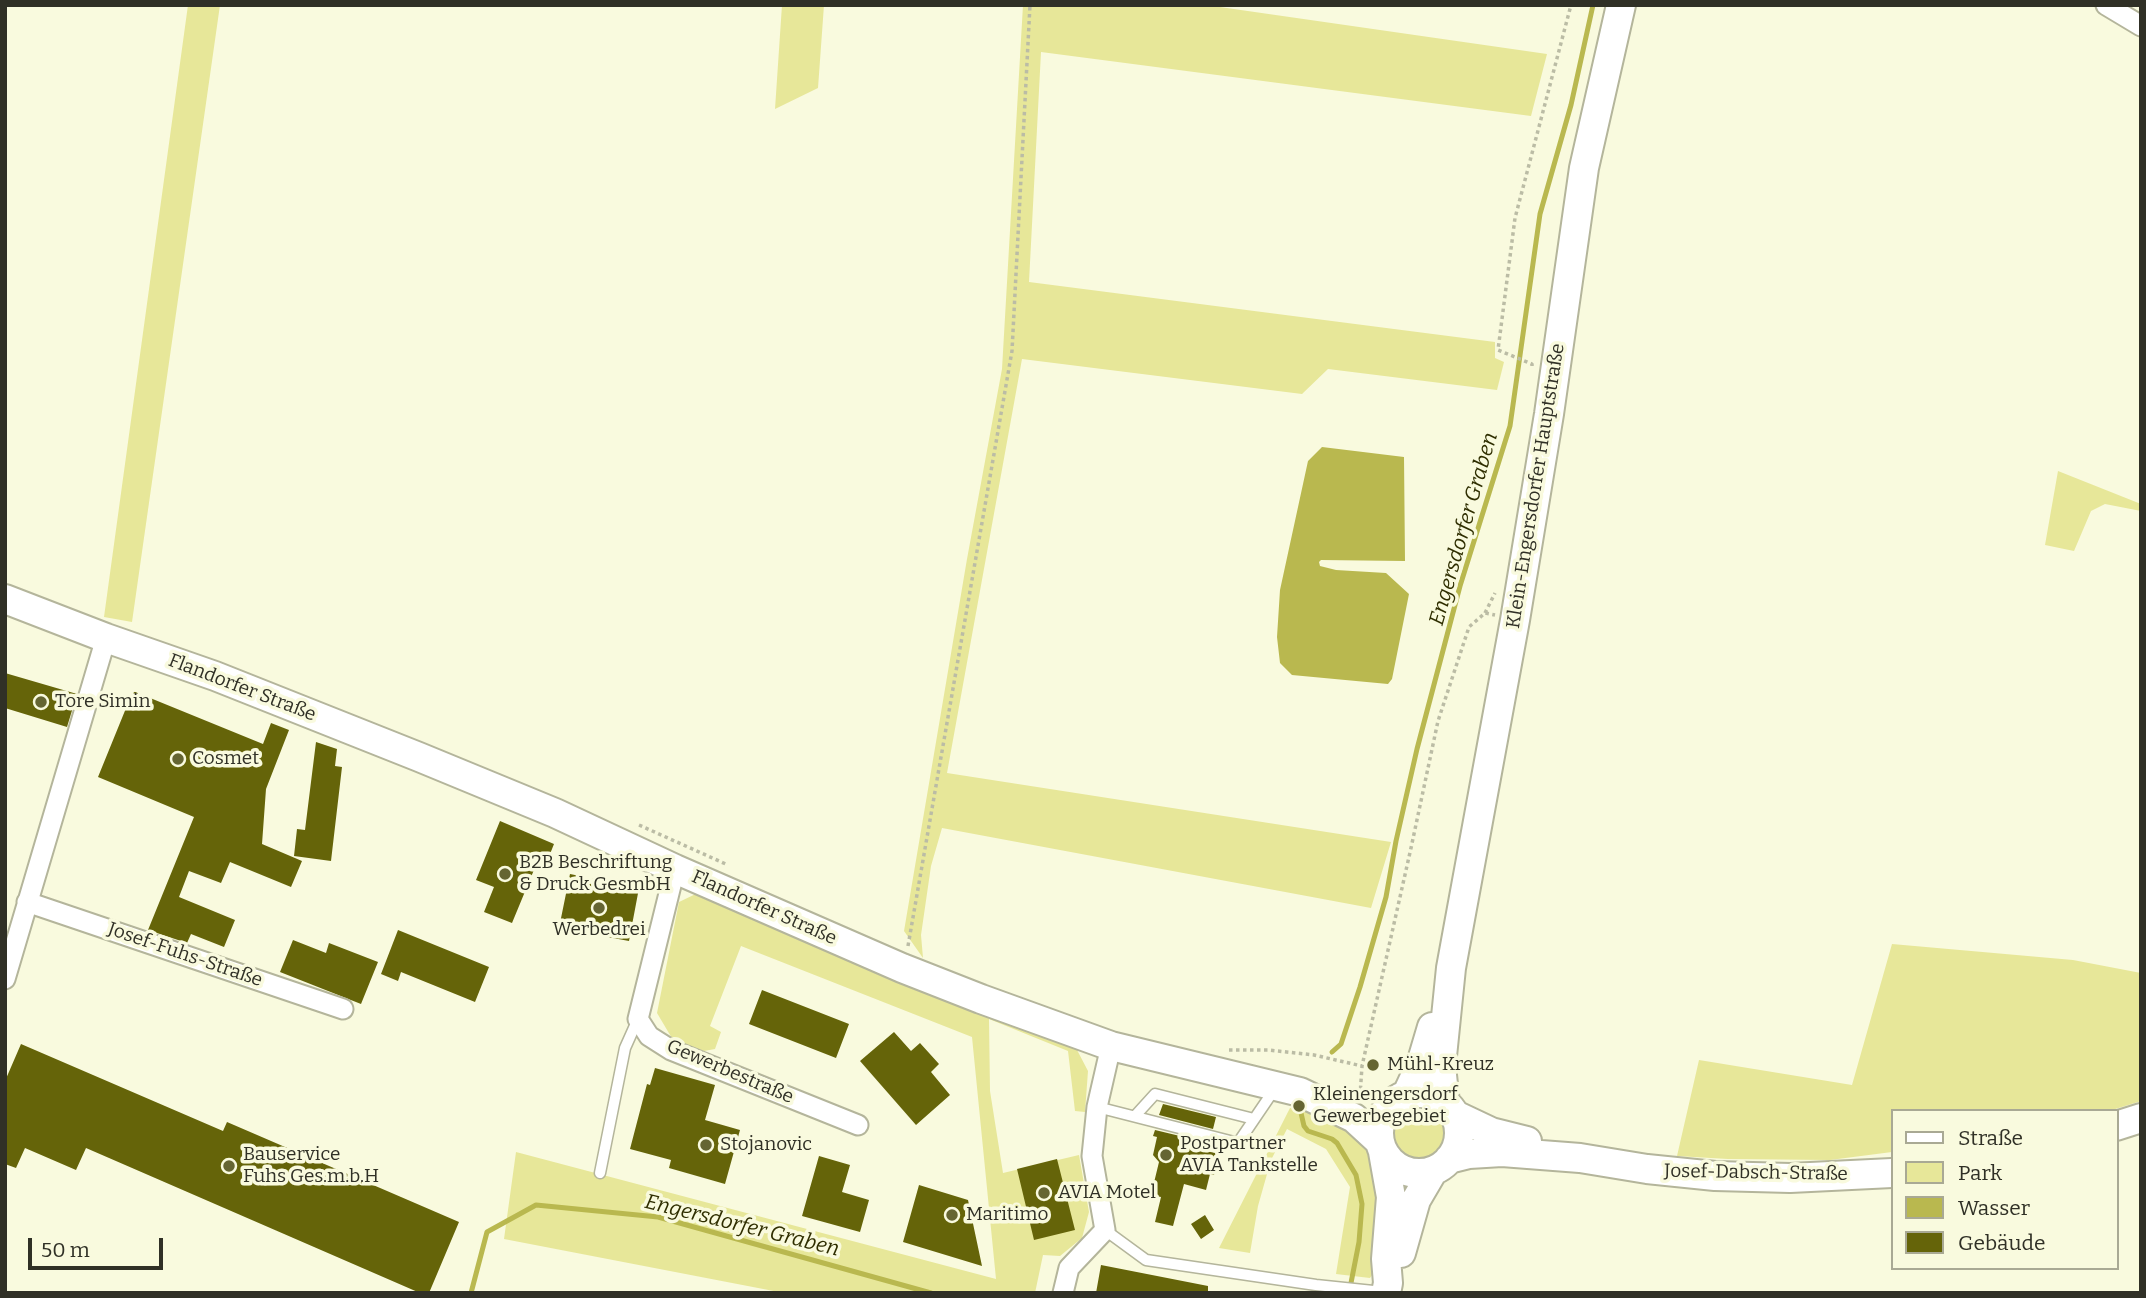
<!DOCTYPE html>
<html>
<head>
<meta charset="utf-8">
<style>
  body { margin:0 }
  #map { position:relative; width:2146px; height:1298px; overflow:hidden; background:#f9fade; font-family:Bitter,serif }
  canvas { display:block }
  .frame { position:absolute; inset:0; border:7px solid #303026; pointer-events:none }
  .legend { position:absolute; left:1891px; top:1109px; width:228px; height:161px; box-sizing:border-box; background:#f9fade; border:2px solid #a9a994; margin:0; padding:9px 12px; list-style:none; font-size:21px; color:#303026 }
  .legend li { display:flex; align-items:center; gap:14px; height:35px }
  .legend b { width:35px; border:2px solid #a9a994 }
  .scale { position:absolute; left:28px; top:1238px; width:135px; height:32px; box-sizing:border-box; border:4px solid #303026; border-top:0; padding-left:9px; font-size:21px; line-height:24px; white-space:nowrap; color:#303026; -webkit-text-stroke:5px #f9fade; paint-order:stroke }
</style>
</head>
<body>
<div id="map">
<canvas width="2146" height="1298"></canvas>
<div class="frame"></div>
<ul class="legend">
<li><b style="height:9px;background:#fff"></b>Straße</li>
<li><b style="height:19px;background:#e7e799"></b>Park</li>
<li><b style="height:19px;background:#b9b84f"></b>Wasser</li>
<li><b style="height:19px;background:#656409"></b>Gebäude</li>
</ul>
<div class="scale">50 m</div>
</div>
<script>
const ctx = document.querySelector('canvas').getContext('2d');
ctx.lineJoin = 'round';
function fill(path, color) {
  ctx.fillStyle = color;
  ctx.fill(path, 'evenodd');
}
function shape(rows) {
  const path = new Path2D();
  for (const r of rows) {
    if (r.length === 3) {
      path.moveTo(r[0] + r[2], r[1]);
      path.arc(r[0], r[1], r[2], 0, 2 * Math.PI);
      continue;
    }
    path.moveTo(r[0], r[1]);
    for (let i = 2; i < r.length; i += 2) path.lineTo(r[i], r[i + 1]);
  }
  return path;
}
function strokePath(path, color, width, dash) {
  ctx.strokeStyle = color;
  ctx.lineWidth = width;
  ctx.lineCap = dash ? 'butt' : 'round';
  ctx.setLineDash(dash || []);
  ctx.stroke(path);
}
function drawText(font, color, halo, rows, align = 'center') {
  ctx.font = font + ' Bitter,serif';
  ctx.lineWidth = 7;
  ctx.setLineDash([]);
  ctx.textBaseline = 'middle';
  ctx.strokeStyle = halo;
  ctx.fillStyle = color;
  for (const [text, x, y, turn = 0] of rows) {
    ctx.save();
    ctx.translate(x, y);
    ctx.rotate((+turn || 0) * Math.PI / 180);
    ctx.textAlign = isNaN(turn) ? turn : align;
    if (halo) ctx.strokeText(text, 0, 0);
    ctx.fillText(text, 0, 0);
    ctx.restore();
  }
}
fill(shape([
  [188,5,220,5,132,622,104,617],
  [782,5,824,5,818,88,775,109],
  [1023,5,1206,5,1547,54,1531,116,1041,52,1029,282,1495,342,1495,358,1504,362,1497,390,1328,369,1302,394,1022,359,947,773,1391,842,1371,908,942,828,931,866,921,935,923,958,904,931,967,559,1002,369],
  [2058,471,2141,504,2141,511,2105,504,2091,511,2074,551,2045,545],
  [702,891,1076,1048,1088,1071,1085,1112,1075,1111,1068,1051,989,1019,990,1091,1003,1173,1079,1155,1089,1212,1082,1238,1060,1256,1043,1255,1035,1293,784,1293,504,1239,516,1152,996,1279,972,1037,741,946,710,1026,721,1032,715,1049,704,1051,673,1040,657,1013,679,902],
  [1892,944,2073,960,2141,973,2141,1101,2109,1111,1892,1111,1892,1152,1830,1160,1728,1159,1677,1156,1699,1060,1852,1085],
  [1419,1133,31],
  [1290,1108,1321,1110,1343,1118,1376,1157,1383,1182,1377,1268,1370,1278,1336,1274,1350,1187,1326,1149,1287,1129,1271,1160,1258,1206,1250,1253,1219,1248]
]), '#e7e799');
fill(shape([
  [1322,447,1404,457,1405,561,1321,560,1319,562,1320,566,1336,570,1386,573,1409,594,1392,679,1388,684,1292,675,1280,663,1277,637,1280,590,1308,461]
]), '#b9b84f');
strokePath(shape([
  [1332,1052,1341,1044,1360,987,1386,897,1396,841,1417,749,1460,586,1510,426,1540,214,1571,105,1593,5],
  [1301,1113,1304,1126,1308,1131,1332,1139,1337,1143,1356,1175,1362,1204,1359,1242,1350,1288],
  [471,1293,487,1232,536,1205,658,1217,931,1293]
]), '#b9b84f', 5);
fill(shape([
  [5,673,77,694,67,727,5,708],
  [133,691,263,744,271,723,289,730,266,789,262,844,302,861,291,887,230,862,221,883,189,871,179,897,235,920,224,947,191,934,187,943,148,930,194,817,98,777],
  [316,742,337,749,335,766,342,767,331,861,294,856,297,829,305,830],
  [500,821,554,844,544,869,536,865,512,923,484,912,494,887,476,880],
  [570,874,639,888,629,941,559,928],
  [398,930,489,967,475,1002,401,972,398,981,381,974],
  [293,940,326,953,329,943,378,962,361,1004,280,972],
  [762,990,849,1024,836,1058,749,1024],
  [894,1032,911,1051,920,1043,939,1064,931,1072,950,1095,916,1125,860,1061],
  [21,1044,223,1131,227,1122,459,1222,429,1293,420,1293,86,1148,76,1170,25,1148,16,1168,5,1164,5,1081],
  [655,1068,715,1085,705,1120,740,1130,725,1184,669,1168,671,1160,630,1149,647,1084,650,1085],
  [1163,1104,1216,1117,1213,1129,1159,1115],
  [1155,1130,1209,1143,1206,1151,1220,1154,1214,1175,1210,1174,1206,1190,1184,1184,1173,1226,1155,1222,1161,1197,1151,1195,1159,1162,1153,1155,1157,1137,1153,1136],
  [819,1156,850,1165,842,1192,869,1200,860,1232,802,1216],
  [1057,1159,1075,1230,1034,1240,1017,1169],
  [919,1185,968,1200,982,1266,903,1242],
  [1205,1215,1214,1230,1201,1239,1191,1224],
  [1101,1265,1208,1286,1208,1293,1096,1293]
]), '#656409');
const lane = shape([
  [1097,1107,1238,1143,1274,1090],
  [1135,1116,1155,1094,1254,1119],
  [600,1173,625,1048,638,1019],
  [1105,1230,1146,1260,1316,1285,1383,1292]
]);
const street = shape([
  [2106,5,2141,26],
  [675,869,638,1019,649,1036,671,1050,858,1125],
  [27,902,343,1009],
  [5,979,106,638],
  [1063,1293,1069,1268,1105,1230,1092,1156,1097,1107,1111,1046]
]);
const secondary = shape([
  [5,599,106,638,215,676,419,757,555,813,675,869,902,968,981,999,1111,1046,1300,1092,1354,1118,1379,1141],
  [1419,1133,40],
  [1407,1094,1421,1064,1432,1027],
  [1445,1103,1441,1066,1451,968,1515,620,1549,414,1584,168,1621,5],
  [1455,1115,1491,1132,1527,1141],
  [2116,1126,2141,1118],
  [1383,1152,1391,1197,1386,1259,1388,1283,1386,1293],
  [1449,1159,1469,1154,1502,1152,1580,1158,1647,1169,1715,1176,1790,1178,1892,1173],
  [1401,1253,1416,1200,1433,1171]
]);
strokePath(lane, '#b4b59b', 13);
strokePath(street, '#b4b59b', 23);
strokePath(secondary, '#b4b59b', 32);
strokePath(shape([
  [1532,366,1532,364,1498,350,1515,218,1571,5],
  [1485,613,1495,593],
  [639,825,728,865],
  [908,946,1012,351,1030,5],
  [1229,1050,1268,1050,1314,1055,1362,1066],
  [1360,1096,1362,1066,1411,848,1438,721,1469,627,1485,613,1495,615]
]), '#bbbca5', 3.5, [3.5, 3.5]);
strokePath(lane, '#fff', 10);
strokePath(street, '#fff', 19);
strokePath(secondary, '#fff', 28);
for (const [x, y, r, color] of [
  [41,702,7,"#656532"],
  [178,759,7,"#656532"],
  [505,874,7,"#656532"],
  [599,908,7,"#656532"],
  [1373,1065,7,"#656532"],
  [1299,1106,7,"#656532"],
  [706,1145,7,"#656532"],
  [1166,1155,7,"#656532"],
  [229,1166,7,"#656532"],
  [1044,1193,7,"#656532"],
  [952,1215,7,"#656532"]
]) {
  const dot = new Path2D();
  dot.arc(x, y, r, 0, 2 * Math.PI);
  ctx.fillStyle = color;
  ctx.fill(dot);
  strokePath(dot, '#f9fade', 2.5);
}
drawText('19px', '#303026', '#f9fade', [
  ["Klein-Engersdorfer Hauptstraße",1536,486,-81],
  ["Flandorfer Straße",242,688,21],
  ["Flandorfer Straße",764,908,24],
  ["Josef-Fuhs-Straße",185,955,19],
  ["Gewerbestraße",730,1072,23],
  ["Josef-Dabsch-Straße",1756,1173,1]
]);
drawText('19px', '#303026', '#f9fade', [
  ["Tore Simin",55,702],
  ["Cosmet",192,759],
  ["B2B Beschriftung",519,863],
  ["& Druck GesmbH",519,885],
  ["Werbedrei",599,930,"center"],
  ["Mühl-Kreuz",1387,1065],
  ["Kleinengersdorf",1313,1095],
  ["Gewerbegebiet",1313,1117],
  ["Postpartner",1180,1144],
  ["AVIA Tankstelle",1180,1166],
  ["Stojanovic",720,1145],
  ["Bauservice",243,1155],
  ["Fuhs Ges.m.b.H",243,1177],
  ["AVIA Motel",1058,1193],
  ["Maritimo",966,1215]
], 'left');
drawText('italic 21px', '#2f2e00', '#f9fade', [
  ["Engersdorfer Graben",1464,529,-74],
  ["Engersdorfer Graben",742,1226,14]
]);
</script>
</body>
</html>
